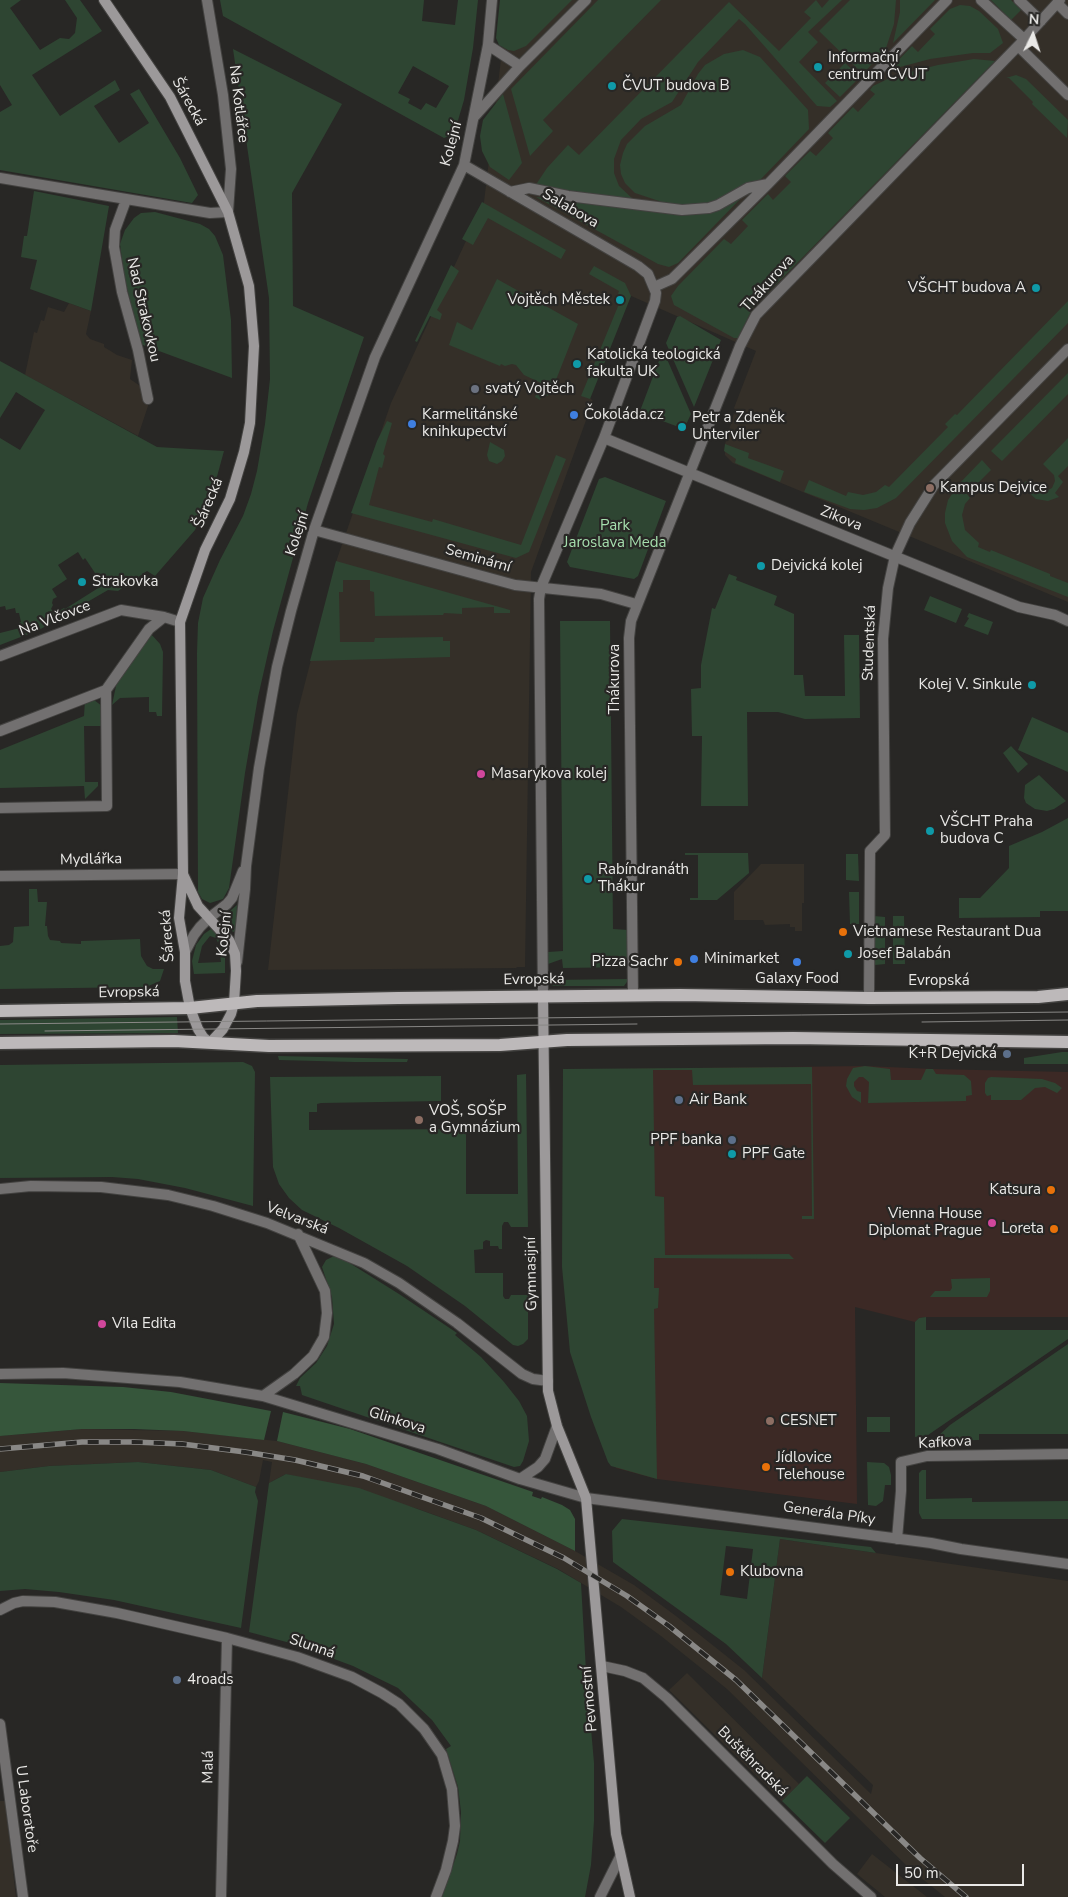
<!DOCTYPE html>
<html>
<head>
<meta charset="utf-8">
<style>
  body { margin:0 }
  #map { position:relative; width:1068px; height:1897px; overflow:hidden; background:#282725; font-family:"Nunito Sans",sans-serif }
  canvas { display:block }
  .north { position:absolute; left:1008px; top:10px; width:50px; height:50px; -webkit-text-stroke:4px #282725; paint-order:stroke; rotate:4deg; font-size:14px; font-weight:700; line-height:20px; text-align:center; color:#eae9e7 }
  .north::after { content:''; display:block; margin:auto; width:18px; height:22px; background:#eae9e7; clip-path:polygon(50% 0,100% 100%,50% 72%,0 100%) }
  .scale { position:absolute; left:896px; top:1864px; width:128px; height:22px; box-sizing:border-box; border:2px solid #eae9e7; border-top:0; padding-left:6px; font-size:15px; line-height:18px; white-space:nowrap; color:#eae9e7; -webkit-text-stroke:4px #282725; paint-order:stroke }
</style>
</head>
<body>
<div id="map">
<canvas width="1068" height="1897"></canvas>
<div class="north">N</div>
<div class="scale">50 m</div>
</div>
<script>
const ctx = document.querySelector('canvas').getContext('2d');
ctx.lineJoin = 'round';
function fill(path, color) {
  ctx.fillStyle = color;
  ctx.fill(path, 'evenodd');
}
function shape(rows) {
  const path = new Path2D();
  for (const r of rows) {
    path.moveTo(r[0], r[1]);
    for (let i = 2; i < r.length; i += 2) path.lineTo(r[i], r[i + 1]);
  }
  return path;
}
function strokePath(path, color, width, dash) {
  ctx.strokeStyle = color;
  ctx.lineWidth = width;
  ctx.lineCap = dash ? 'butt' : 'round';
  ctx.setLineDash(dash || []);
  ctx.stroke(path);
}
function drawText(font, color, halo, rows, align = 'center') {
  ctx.font = font + ' "Nunito Sans",sans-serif';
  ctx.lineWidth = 4.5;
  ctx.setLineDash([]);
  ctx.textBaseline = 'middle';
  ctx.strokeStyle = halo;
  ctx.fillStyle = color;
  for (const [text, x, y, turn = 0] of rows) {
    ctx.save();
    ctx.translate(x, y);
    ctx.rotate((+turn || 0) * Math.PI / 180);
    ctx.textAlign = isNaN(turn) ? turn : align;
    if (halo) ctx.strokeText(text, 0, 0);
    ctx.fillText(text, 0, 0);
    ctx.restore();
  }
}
fill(shape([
  [865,1066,933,1069,1068,1072,1068,1317,926,1317,919,1318,915,1322,855,1307,857,1504,657,1479,616,1468,612,1069]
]), '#3c2925');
fill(shape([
  [508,0,1068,0,1068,602,733,463,725,455,725,444,735,409,734,408,756,351,629,295,590,398,593,401,531,572,525,967,517,967,516,968,268,970,297,714,337,559,391,403,484,202],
  [69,303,91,311,86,334,90,339,104,344,104,347,117,355,132,360,130,379,152,394,138,436,25,375,34,332,37,333,41,320,44,321,48,307,64,312],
  [761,864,804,864,804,903,802,903,802,931,795,931,795,927,790,927,790,924,765,925,763,920,734,920,734,892],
  [82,1429,183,1431,277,1441,366,1464,486,1506,575,1551,634,1585,676,1616,744,1670,871,1794,873,1785,762,1678,780,1539,1068,1581,1068,1897,945,1897,910,1869,727,1689,661,1636,621,1607,558,1569,476,1530,418,1509,286,1474,269,1483,272,1462,263,1460,259,1481,256,1487,211,1470,138,1462,49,1466,0,1472,0,1436],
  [687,1673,799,1784,782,1801,669,1690],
  [0,1801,5,1801,16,1897,0,1897],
  [872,1854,927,1897,885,1897,857,1874]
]), '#342f28');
fill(shape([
  [0,0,21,0,10,8,40,50,60,38,69,39,75,33,77,18,65,0,80,0,102,31,32,75,60,116,115,80,120,90,94,106,119,143,149,123,130,94,139,89,180,158,198,195,192,203,0,170,0,112,12,105,0,85],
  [220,0,424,0,422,21,455,25,458,0,478,0,473,48,464,100,454,134,444,138,223,16],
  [413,66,449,86,436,108,426,103,421,110,408,103,410,99,398,93],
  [500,0,572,0,526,46,514,51,508,50,499,45,496,38],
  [598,0,661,0,543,120,553,131,530,156,511,89],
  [816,0,822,8,829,0,842,0,808,32,818,42,799,62,837,101,830,107,817,106,745,24,739,19,698,62,672,102,641,119,621,140,614,159,614,173,619,186,634,200,535,186,547,168,568,145,579,155,729,2,779,51,811,18,804,12],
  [850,0,896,0,894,24,886,48,863,74,819,31],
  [900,0,935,0,893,43,900,12],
  [991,0,1011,0,1021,10,1011,20],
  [960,5,970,6,979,11,998,29,1003,43,990,53,973,53,930,59,889,70,912,46,918,52,935,34,930,29,950,9],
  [233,49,342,104,292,193,293,306,364,337,308,503,273,631,258,697,245,773,229,888,223,899,210,903,202,899,198,892,197,653,198,623,203,598,220,560,243,516,251,494,257,471,265,424,270,379,269,298],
  [743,50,760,57,808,110,809,129,761,179,715,202,709,204,674,206,635,193,625,183,621,174,620,165,623,153,627,144,645,126,681,105,698,74,705,65,724,54],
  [974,59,995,61,752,309,738,338,734,338,674,305,671,296,678,286,724,239,731,244,748,226,742,220,768,194,773,200,791,182,785,176,810,151,816,156,833,138,828,133,853,107,858,112,875,94,870,90,873,86,894,76,938,65],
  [845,63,860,77,840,97,825,83],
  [1016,75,1026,79,1068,120,1067,138,1032,104,1033,102,1009,78,1006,78],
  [503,94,522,163,509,180,490,167,482,151,480,136,483,120],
  [34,191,109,206,91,311,30,289,37,260,21,257,24,236,27,236],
  [744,195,678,263,669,267,658,264,536,197,664,213,681,213],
  [482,202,566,250,561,259,488,218,473,245,462,239],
  [155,212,200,224,209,229,215,236,223,255,231,320,232,378,140,344,124,275,120,244,125,230,134,218,141,213],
  [451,265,459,271,437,310,442,314,440,320,430,316,417,342,415,341],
  [594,266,625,283,631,296,590,399,581,396,621,299,620,295,618,294,619,291,589,274],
  [497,279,578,324,554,385,552,385,548,396,542,394,540,400,535,397,541,383,524,375,516,365,512,364,505,366,501,364,500,366,449,345,457,322,472,330],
  [1068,301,1068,323,896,498,877,508,864,510,850,509,804,492,809,480,846,496,848,492,863,495,876,492,885,485,889,487,948,427,945,424,955,414,957,415],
  [680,316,721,340,694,407,666,343,677,317],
  [663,350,691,414,684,429,641,413,640,411],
  [0,361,157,447,224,451,213,491,195,530,155,576,147,571,118,591,108,590,39,630,0,645,0,633,20,628,19,623,21,622,19,613,16,613,15,608,6,610,5,606,0,607,0,438,20,450,45,410,16,392,0,418],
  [78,552,83,560,85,558,103,585,65,609,64,608,57,612,53,611,51,609,53,605,52,603,53,599,57,597,52,589,67,579,58,565],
  [1068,373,1068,394,1002,461,991,451],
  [387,421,392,423,383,454,385,456,382,468,379,467,369,505,432,522,433,519,521,545,556,455,566,459,529,552,516,558,351,513,377,441],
  [1068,438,1068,466,1058,476,1063,482,1055,493,1059,497,1048,501,1036,499,1021,486,1026,481,1036,491,1042,493,1052,488,1055,481,1054,475,1043,464],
  [490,442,504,450,505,456,502,461,497,464,489,461,487,455],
  [725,444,749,453,748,458,784,471,780,482,735,463,736,459,724,451],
  [982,460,991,470,967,494,970,498,965,504,962,515,965,530,979,543,978,547,990,552,991,550,1050,574,1050,576,1068,583,1068,597,967,557,952,541,945,523,945,513,948,500,958,485],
  [605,477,666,501,638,576,634,579,570,567,567,562,599,479],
  [336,561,510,610,510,613,494,613,494,607,462,608,462,614,444,613,443,615,375,616,374,592,370,591,370,580,343,580,343,592,339,592,340,642,374,642,375,638,443,637,443,641,450,641,450,657,310,661],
  [729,574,737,577,736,580,777,596,774,605,794,614,794,675,803,675,805,696,845,696,844,635,859,635,860,718,805,719,778,712,747,712,748,806,701,806,702,736,692,736,691,689,701,688,701,665,712,608,715,609],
  [930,596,962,609,956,623,924,610],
  [969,613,993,622,988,635,964,626,969,618,967,617],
  [560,621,610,621,613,929,628,930,629,967,563,968,562,959,548,964,548,952,563,951],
  [151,634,160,644,163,652,162,716,157,716,156,712,149,712,149,697,120,698,112,705,116,686,120,678],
  [85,700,94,700,102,706,102,726,84,726,85,782,98,782,98,786,85,799,84,786,0,788,0,750,84,716],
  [1032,717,1068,733,1068,772,1018,750],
  [1011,746,1028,764,1018,773,1003,753],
  [1039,775,1066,801,1054,809,1047,811,1035,809,1026,803,1024,798,1025,785],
  [1068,818,1068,911,1040,911,1040,917,959,918,959,898,980,898,1009,868,1009,846,1042,832],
  [685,853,748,853,749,873,717,900,690,900,690,898,698,898,698,855,685,855],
  [846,854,858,854,859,881,846,880],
  [29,889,37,889,38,902,47,902,45,926,47,926,48,936,50,940,60,941,61,943,81,944,81,941,140,939,141,956,147,966,153,969,164,969,160,981,146,987,0,989,0,946,9,945,13,942,14,927,29,926],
  [849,892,859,892,859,924,850,924],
  [237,905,236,931,233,932,223,920,223,917],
  [874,916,885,917,885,964,875,965],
  [893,916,904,916,905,964,893,964],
  [211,929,218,934,225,950,225,973,194,974,192,961,196,945,204,934],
  [210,936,216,938,219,945,221,962,198,963,202,946],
  [629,979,624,986,554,986,551,985,548,980],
  [177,1017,178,1033,0,1034,0,1020],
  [1062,1052,1068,1052,1068,1064,1024,1064,1024,1058],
  [278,1056,408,1059,407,1062,354,1062,279,1060],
  [243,1062,252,1066,255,1072,253,1206,185,1188,138,1179,112,1177,0,1178,0,1065],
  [865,1066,890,1069,891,1080,921,1080,926,1069,933,1069,936,1074,964,1075,971,1081,972,1095,966,1096,966,1101,868,1103,869,1082,863,1077,859,1077,854,1082,854,1086,857,1091,861,1092,861,1103,852,1097,846,1086,847,1079,853,1068],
  [812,1067,814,1219,802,1219,802,1216,812,1216,811,1084,693,1085,692,1070,653,1070,655,1196,664,1197,665,1255,789,1254,794,1259,654,1258,654,1288,659,1288,658,1308,654,1309,657,1479,611,1466,608,1462,591,1417,570,1352,562,1267,563,1069],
  [526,1074,528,1227,511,1227,508,1222,504,1222,502,1226,502,1249,499,1249,498,1246,490,1246,490,1241,486,1240,483,1242,483,1249,474,1250,475,1273,503,1273,503,1296,505,1299,509,1299,511,1295,528,1295,528,1339,523,1344,518,1346,513,1345,465,1306,407,1266,339,1228,302,1210,289,1198,279,1184,273,1167,270,1077,441,1076,441,1101,321,1103,317,1104,317,1112,309,1112,309,1130,466,1129,466,1194,518,1194,517,1075],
  [991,1077,1042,1079,1055,1083,1062,1088,1057,1093,1045,1087,1035,1088,1021,1100,991,1100,991,1095,987,1096,985,1093,985,1083,988,1078],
  [332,1257,340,1257,399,1294,457,1333,455,1335,481,1357,504,1382,519,1401,527,1416,529,1441,523,1461,520,1466,514,1467,302,1395,300,1386,296,1386,300,1378,316,1363,327,1346,334,1324,332,1297,322,1267,326,1260],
  [990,1278,990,1291,987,1297,930,1297,935,1291,950,1291,952,1288,951,1279],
  [926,1317,926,1330,1068,1330,1068,1339,928,1435,915,1437,915,1322,919,1318],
  [1068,1344,1068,1434,979,1434,979,1440,936,1441,938,1436,950,1425],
  [867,1417,890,1417,890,1432,867,1432],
  [138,1462,211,1470,256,1487,255,1492,258,1501,241,1628,114,1600,59,1592,25,1589,0,1591,0,1472,49,1466],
  [867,1462,884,1463,889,1467,891,1475,891,1485,885,1485,883,1501,876,1506,868,1505],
  [922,1470,926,1470,926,1499,972,1498,972,1502,1068,1501,1068,1519,922,1519,919,1513,919,1473],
  [286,1474,359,1488,476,1530,557,1569,581,1583,586,1671,594,1763,594,1821,591,1865,585,1897,442,1897,457,1854,460,1841,461,1812,458,1787,446,1749,451,1746,432,1720,398,1688,353,1666,294,1644,249,1632,269,1483],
  [622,1519,871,1547,876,1553,780,1539,762,1678,726,1644,613,1562,612,1531],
  [726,1546,753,1549,747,1599,720,1595],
  [807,1776,850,1818,825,1843,782,1801]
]), '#2e4532');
fill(shape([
  [0,1383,123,1387,171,1392,271,1411,264,1440,183,1431,134,1429,82,1429,0,1436],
  [283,1412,350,1429,533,1492,532,1496,541,1499,542,1497,562,1505,570,1510,575,1519,575,1551,486,1506,366,1464,277,1441]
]), '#36563b');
const street = shape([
  [981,0,1024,39],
  [1019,0,1041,21],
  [1057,3,1068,14],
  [488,45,520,66],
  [1018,46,1068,95],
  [475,116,520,66,586,0],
  [464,165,638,266,648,274,656,293,655,301,604,438,541,587,539,599,543,997],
  [0,178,210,213,228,212,231,169,223,95,207,0],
  [510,192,529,188,568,196,682,210,709,208,718,205,748,188,768,184],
  [126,200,115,230,114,247,122,292,138,350,148,399],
  [654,287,672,279,768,184,947,0],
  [604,438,1019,607,1055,615,1068,621],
  [314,530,515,585,601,594,636,604],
  [0,656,121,610,164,617,180,622],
  [0,731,106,690,149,629,164,617],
  [0,808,107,806,106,690],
  [0,876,183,874],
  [185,952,194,935,200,927,209,918,227,904,232,898,243,871],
  [237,962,245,889,246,866,259,768,277,667,291,611,314,530,375,357,464,165,488,45,492,0],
  [633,996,629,638,631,621,740,346,756,315,1018,46,1060,0],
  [869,998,870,851,885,835,883,639,888,588,895,556,910,523,934,485,1068,349],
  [0,1189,31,1186,101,1187,168,1195,213,1206,267,1223,364,1263,399,1283,457,1323,522,1374,533,1379,548,1381],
  [0,1374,63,1373,180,1382,263,1396,438,1449,520,1479,586,1498,931,1543,961,1549,1068,1564],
  [263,1396,294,1374,313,1356,324,1337,327,1313,325,1291,298,1234],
  [520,1479,538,1467,545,1459,557,1426],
  [897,1539,901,1491,901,1462,927,1456,1068,1454],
  [0,1610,14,1603,23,1601,55,1602,117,1613,227,1638,297,1657,352,1677,382,1693,399,1704,424,1729,442,1755,452,1789,455,1826,453,1841,446,1870,436,1897],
  [602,1666,625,1671,643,1678,667,1698,833,1864,871,1897],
  [0,1724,23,1897],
  [221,1897,227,1638],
  [600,1897,620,1857]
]);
const secondary = shape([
  [104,0,170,97,228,212,249,286,254,346,250,423,244,452,230,499,205,550,180,622,183,874,179,918,185,952,185,981,190,1008,198,1029,203,1037,210,1043,223,1029,231,1014,234,1003,236,971,235,954,229,940,198,906,183,874],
  [543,997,548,1391,557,1426,586,1498,616,1834,630,1897]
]);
const primary = shape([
  [0,1011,190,1008,257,1001,398,998,680,995,869,998,1038,997,1068,994],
  [0,1043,174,1041,269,1046,500,1045,567,1040,793,1038,1068,1042]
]);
strokePath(street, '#434240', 12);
strokePath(secondary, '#434240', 12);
strokePath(primary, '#434240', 15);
strokePath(street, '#727070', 10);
strokePath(secondary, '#9c999a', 10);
strokePath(primary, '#bdb9ba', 12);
strokePath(shape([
  [922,1022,1068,1020],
  [0,1024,1068,1012],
  [45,1031,637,1024]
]), '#898886', 1);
const rail = shape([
  [0,1449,82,1442,134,1442,182,1444,245,1452,295,1460,363,1476,481,1518,564,1558,627,1596,669,1626,736,1680,920,1858,966,1897]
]);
strokePath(rail, '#898886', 5.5);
strokePath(rail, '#282725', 4, [11]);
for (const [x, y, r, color] of [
  [818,67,5,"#0f9aa8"],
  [612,86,5,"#0f9aa8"],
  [1036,288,5,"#0f9aa8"],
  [620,300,5,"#0f9aa8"],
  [577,364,5,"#0f9aa8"],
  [475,389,5,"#6b7280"],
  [574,415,5,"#3f7fe0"],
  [412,424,5,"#3f7fe0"],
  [682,427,5,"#0f9aa8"],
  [930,488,5,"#8d6e63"],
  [761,566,5,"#0f9aa8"],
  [82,582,5,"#0f9aa8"],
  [1032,685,5,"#0f9aa8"],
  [481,774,5,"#d1479c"],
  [930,831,5,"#0f9aa8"],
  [588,879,5,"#0f9aa8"],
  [843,932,5,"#e8710a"],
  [848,954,5,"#0f9aa8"],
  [694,959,5,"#3f7fe0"],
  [678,962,5,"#e8710a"],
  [797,962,5,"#3f7fe0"],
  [1007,1054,5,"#5c6f8a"],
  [679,1100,5,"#5c6f8a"],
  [419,1120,5,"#8d6e63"],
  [732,1140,5,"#5c6f8a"],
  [732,1154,5,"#0f9aa8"],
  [1051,1190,5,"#e8710a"],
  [992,1223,5,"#d1479c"],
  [1054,1229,5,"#e8710a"],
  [102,1324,5,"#d1479c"],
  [770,1421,5,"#8d6e63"],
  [766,1467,5,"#e8710a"],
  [730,1572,5,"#e8710a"],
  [177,1680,5,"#5c6f8a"]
]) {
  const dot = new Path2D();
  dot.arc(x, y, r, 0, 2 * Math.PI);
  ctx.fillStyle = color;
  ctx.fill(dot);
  strokePath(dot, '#282725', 2);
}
drawText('15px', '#eae9e7', '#282725', [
  ["Informační",828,58],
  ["centrum ČVUT",828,75],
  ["ČVUT budova B",622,86],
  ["VŠCHT budova A",1026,288,"right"],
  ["Vojtěch Městek",610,300,"right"],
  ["Katolická teologická",587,355],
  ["fakulta UK",587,372],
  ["svatý Vojtěch",485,389],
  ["Karmelitánské",422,415],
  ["knihkupectví",422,432],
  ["Čokoláda.cz",584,415],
  ["Petr a Zdeněk",692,418],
  ["Unterviler",692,435],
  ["Kampus Dejvice",940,488],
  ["Dejvická kolej",771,566],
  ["Strakovka",92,582],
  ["Kolej V. Sinkule",1022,685,"right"],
  ["Masarykova kolej",491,774],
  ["VŠCHT Praha",940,822],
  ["budova C",940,839],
  ["Rabíndranáth",598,870],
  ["Thákur",598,887],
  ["Vietnamese Restaurant Dua",853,932],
  ["Josef Balabán",858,954],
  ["Minimarket",704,959],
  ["Pizza Sachr",668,962,"right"],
  ["Galaxy Food",797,979,"center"],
  ["K+R Dejvická",997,1054,"right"],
  ["Air Bank",689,1100],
  ["VOŠ, SOŠP",429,1111],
  ["a Gymnázium",429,1128],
  ["PPF banka",722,1140,"right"],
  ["PPF Gate",742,1154],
  ["Katsura",1041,1190,"right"],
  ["Vienna House",982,1214,"right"],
  ["Diplomat Prague",982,1231,"right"],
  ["Loreta",1044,1229,"right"],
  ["Vila Edita",112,1324],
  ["CESNET",780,1421],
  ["Jídlovice",776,1458],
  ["Telehouse",776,1475],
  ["Klubovna",740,1572],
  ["4roads",187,1680]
], 'left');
drawText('15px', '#eae9e7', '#282725', [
  ["Šárecká",188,102,61],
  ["Na Kotlářce",238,104,83],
  ["Kolejní",452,144,-75],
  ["Salabova",570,209,30],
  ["Thákurova",768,284,-48],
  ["Nad Strakovkou",143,310,77],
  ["Šárecká",209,503,-67],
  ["Zikova",841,519,22],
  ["Kolejní",298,534,-72],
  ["Seminární",478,559,16],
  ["Na Vlčovce",55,619,-21],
  ["Studentská",870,643,-88],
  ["Thákurova",615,679,-90],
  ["Mydlářka",91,860,-1],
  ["Kolejní",225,934,-84],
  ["Šárecká",168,936,-94],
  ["Evropská",534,980,-1],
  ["Evropská",939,981],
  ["Evropská",129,993,-1],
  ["Velvarská",297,1219,21],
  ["Gymnasijní",532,1274,-91],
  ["Glinkova",397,1421,17],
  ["Kafkova",945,1443,-3],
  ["Generála Píky",829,1514,8],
  ["Slunná",312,1647,19],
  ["Pevnostní",590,1699,-95],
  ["Buštěhradská",752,1762,45],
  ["Malá",209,1767,-89],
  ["U Laboratoře",26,1809,82]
]);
drawText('15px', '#a6dfae', '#282725', [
  ["Park",615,526],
  ["Jaroslava Meda",615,543]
]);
</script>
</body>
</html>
